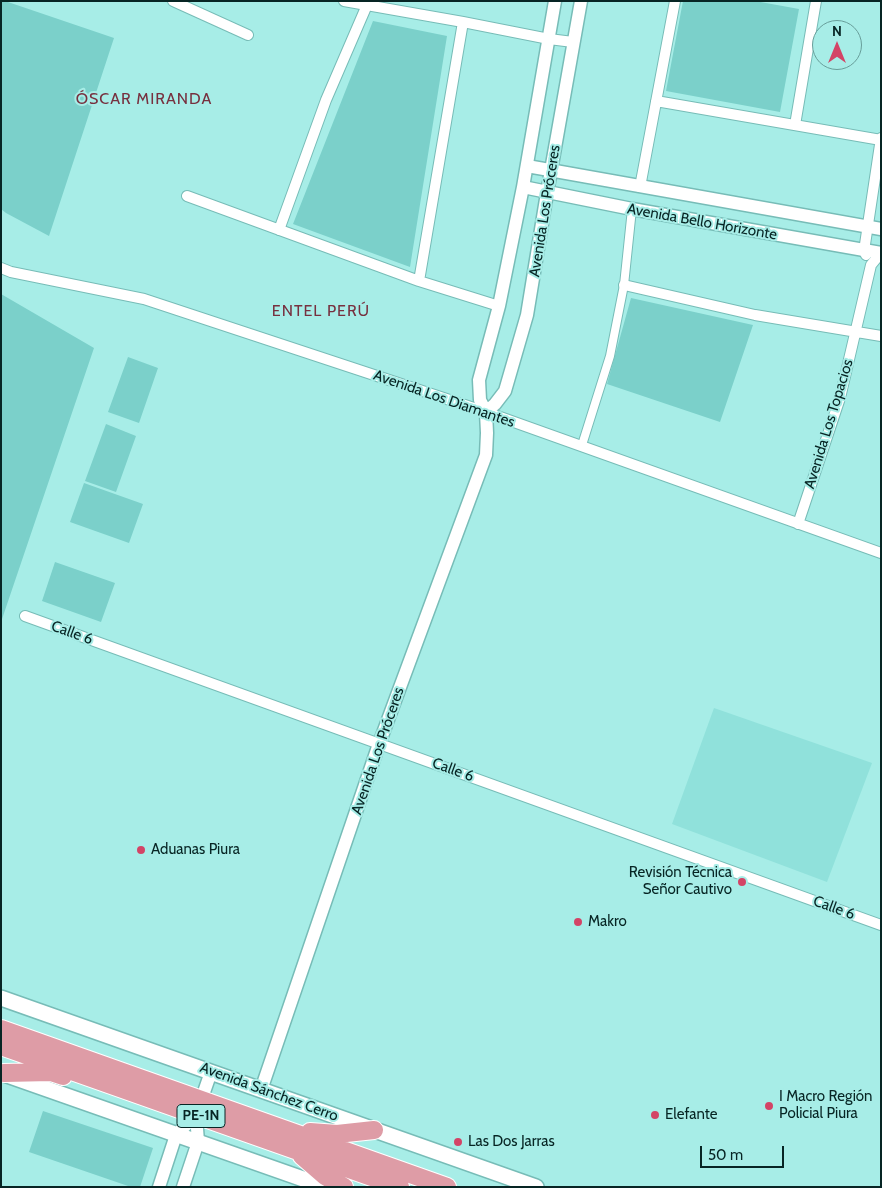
<!DOCTYPE html>
<html>
<head>
<meta charset="utf-8">
<style>
  body { margin:0 }
  #map { position:relative; width:882px; height:1188px; overflow:hidden; background:#a7ede7; font-family:Cabin,sans-serif }
  canvas { display:block }
  .frame { position:absolute; inset:0; border:2px solid #072524; pointer-events:none }
  .north { position:absolute; left:812px; top:20px; width:50px; height:50px; box-sizing:border-box; background:#a7ede7; border:1px solid #679d99; border-radius:50%; rotate:0deg; font-size:14px; font-weight:700; line-height:20px; text-align:center; color:#072524 }
  .north::after { content:''; display:block; margin:auto; width:18px; height:22px; background:#d34466; clip-path:polygon(50% 0,100% 100%,50% 72%,0 100%) }
  .scale { position:absolute; left:700px; top:1146px; width:84px; height:22px; box-sizing:border-box; border:2px solid #072524; border-top:0; padding-left:6px; font-size:15px; line-height:18px; white-space:nowrap; color:#072524; -webkit-text-stroke:4px #a7ede7; paint-order:stroke }
</style>
</head>
<body>
<div id="map">
<canvas width="882" height="1188"></canvas>
<div class="frame"></div>
<div class="north">N</div>
<div class="scale">50 m</div>
</div>
<script>
const ctx = document.querySelector('canvas').getContext('2d');
ctx.lineJoin = 'round';
function fill(path, color) {
  ctx.fillStyle = color;
  ctx.fill(path, 'evenodd');
}
function shape(rows) {
  const path = new Path2D();
  for (const r of rows) {
    path.moveTo(r[0], r[1]);
    for (let i = 2; i < r.length; i += 2) path.lineTo(r[i], r[i + 1]);
  }
  return path;
}
function strokePath(path, color, width, dash) {
  ctx.strokeStyle = color;
  ctx.lineWidth = width;
  ctx.lineCap = dash ? 'butt' : 'round';
  ctx.setLineDash(dash || []);
  ctx.stroke(path);
}
function drawText(font, color, halo, rows, align = 'center') {
  ctx.font = font + ' Cabin,sans-serif';
  ctx.lineWidth = 4;
  ctx.setLineDash([]);
  ctx.textBaseline = 'middle';
  ctx.strokeStyle = halo;
  ctx.fillStyle = color;
  for (const [text, x, y, turn = 0] of rows) {
    ctx.save();
    ctx.translate(x, y);
    ctx.rotate((+turn || 0) * Math.PI / 180);
    ctx.textAlign = isNaN(turn) ? turn : align;
    if (halo) ctx.strokeText(text, 0, 0);
    ctx.fillText(text, 0, 0);
    ctx.restore();
  }
}
fill(shape([
  [714,708,872,763,827,882,672,824]
]), '#90e1db');
fill(shape([
  [1,1,5,1,114,38,49,236,6,213,1,209],
  [683,1,755,1,799,9,780,112,666,91],
  [373,21,447,36,410,267,293,224],
  [1,294,94,348,1,622],
  [631,298,753,325,720,422,607,384],
  [128,357,158,368,139,423,108,412],
  [106,424,136,436,116,492,85,481],
  [84,483,143,504,129,543,70,522],
  [55,562,115,583,101,622,42,601],
  [43,1111,153,1148,140,1187,131,1187,29,1152]
]), '#7bd0ca');
const pedestrian = shape([
  [582,445,610,356,624,285,632,209]
]);
const minor = shape([
  [173,1,248,35],
  [344,1,463,22,549,39,573,42],
  [656,101,881,140],
  [795,125,816,1],
  [640,187,675,1],
  [187,196,419,281,499,306],
  [279,230,326,100,367,5],
  [866,255,864,251,881,138],
  [1,268,11,272,144,299,486,412,881,553],
  [419,281,463,22],
  [624,285,755,315,881,336],
  [798,524,840,398,871,265,881,253],
  [25,616,881,925]
]);
const tertiary = shape([
  [527,166,881,229],
  [523,187,632,209,881,253],
  [486,412,495,404,505,391,527,315,547,193,581,1],
  [261,1090,379,744,486,455,487,433,486,412,480,400,479,380,499,306,523,187,555,1],
  [159,1187,176,1135,196,1115],
  [183,1187,198,1142,196,1115,211,1072]
]);
const secondary = shape([
  [1,998,536,1187],
  [7,1075,326,1187]
]);
const trunk = shape([
  [1,1029,447,1187],
  [1,1046,400,1187],
  [4,1073,51,1072,63,1076],
  [310,1132,337,1134,374,1130],
  [302,1156,325,1176,344,1187]
]);
strokePath(pedestrian, '#77bcb7', 10);
strokePath(minor, '#77bcb7', 12);
strokePath(tertiary, '#77bcb7', 15);
strokePath(secondary, '#77bcb7', 18);
strokePath(trunk, '#fff', 20);
strokePath(pedestrian, '#fff', 8);
strokePath(minor, '#fff', 10);
strokePath(tertiary, '#fff', 12);
strokePath(secondary, '#fff', 15);
strokePath(trunk, '#de9ca6', 18);
for (const [x, y, r, color] of [
  [141,850,5,"#d34466"],
  [742,882,5,"#d34466"],
  [578,922,5,"#d34466"],
  [769,1106,5,"#d34466"],
  [655,1115,5,"#d34466"],
  [458,1142,5,"#d34466"]
]) {
  const dot = new Path2D();
  dot.arc(x, y, r, 0, 2 * Math.PI);
  ctx.fillStyle = color;
  ctx.fill(dot);
  strokePath(dot, '#a7ede7', 2);
}
for (const [x, y, w] of [
  [201,1116,48]
]) {
  const box = new Path2D();
  box.roundRect(x - w / 2, y - 11.5, w, 23, 4);
  ctx.fillStyle = '#a7ede7';
  ctx.fill(box);
  strokePath(box, '#072524', 1);
}
drawText('bold 14px', '#072524', null, [
  ["PE-1N",201,1116]
]);
drawText('15px', '#072524', '#a7ede7', [
  ["Avenida Los Próceres",545,211,-81],
  ["Avenida Bello Horizonte",702,222,10],
  ["Avenida Los Diamantes",444,399,19],
  ["Avenida Los Topacios",829,424,-73],
  ["Calle 6",72,633,20],
  ["Avenida Los Próceres",378,751,-71],
  ["Calle 6",453,770,20],
  ["Calle 6",834,908,20],
  ["Avenida Sánchez Cerro",269,1092,20]
]);
drawText('15px', '#072524', '#a7ede7', [
  ["Aduanas Piura",151,850],
  ["Revisión Técnica",732,873,"right"],
  ["Señor Cautivo",732,890,"right"],
  ["Makro",588,922],
  ["I Macro Región",779,1097],
  ["Policial Piura",779,1114],
  ["Elefante",665,1115],
  ["Las Dos Jarras",468,1142]
], 'left');
ctx.letterSpacing = '1px';
drawText('16px', '#77303f', '#a7ede7', [
  ["ÓSCAR MIRANDA",144,99],
  ["ENTEL PERÚ",321,311]
]);
ctx.letterSpacing = '0px';
</script>
</body>
</html>
